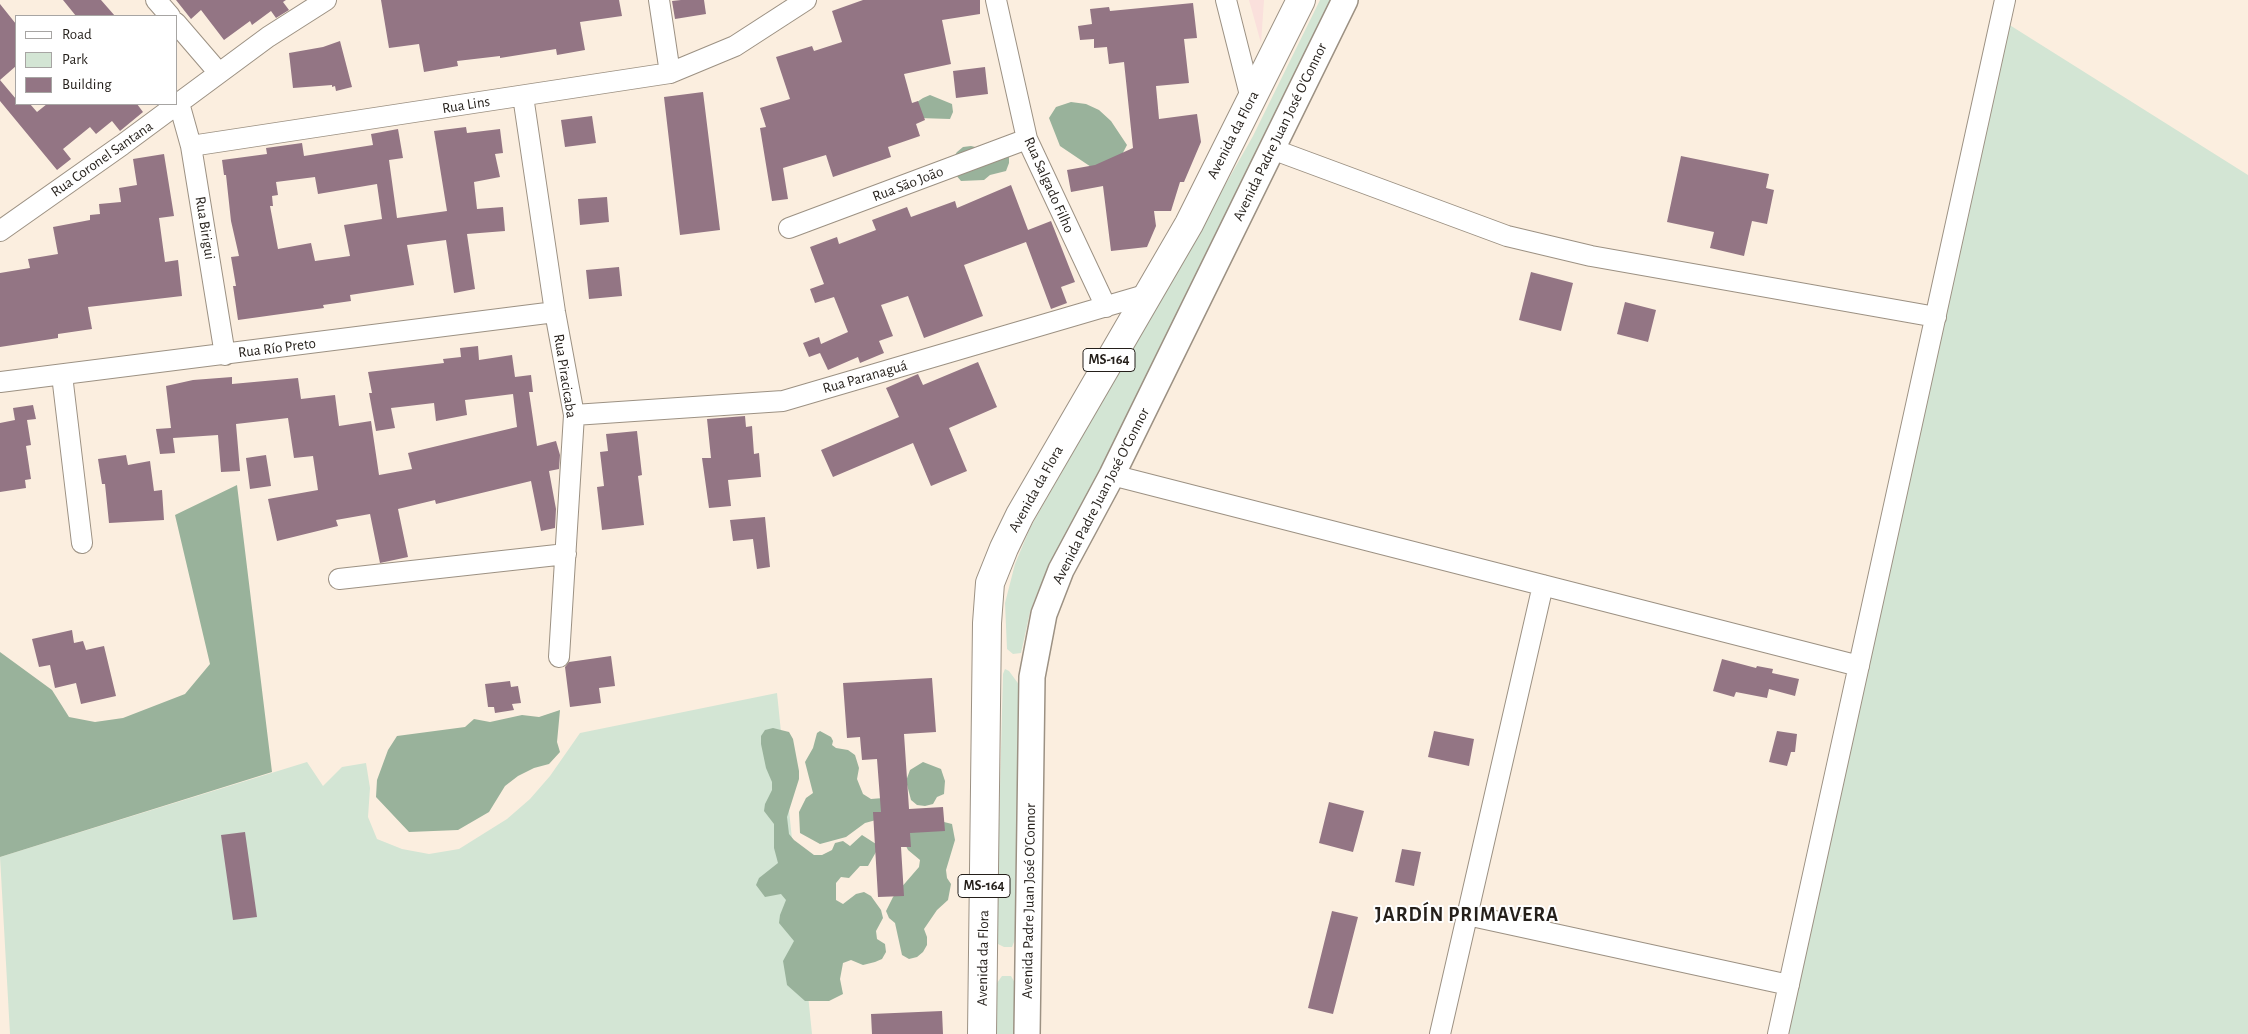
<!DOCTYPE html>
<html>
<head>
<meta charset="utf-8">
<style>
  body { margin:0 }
  #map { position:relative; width:2248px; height:1034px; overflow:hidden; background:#fbeedf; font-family:"Alegreya Sans",sans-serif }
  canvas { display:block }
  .legend { position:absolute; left:15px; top:15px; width:162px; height:90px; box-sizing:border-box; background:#fff; border:1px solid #a7a5a3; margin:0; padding:6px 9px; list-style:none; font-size:15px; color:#241f1a }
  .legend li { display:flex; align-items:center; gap:10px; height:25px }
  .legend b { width:25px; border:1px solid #a7a5a3 }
</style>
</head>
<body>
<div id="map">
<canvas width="2248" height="1034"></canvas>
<ul class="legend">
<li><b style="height:6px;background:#fff"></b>Road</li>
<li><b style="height:14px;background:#d3e5d4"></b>Park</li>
<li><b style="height:14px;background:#937584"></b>Building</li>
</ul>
</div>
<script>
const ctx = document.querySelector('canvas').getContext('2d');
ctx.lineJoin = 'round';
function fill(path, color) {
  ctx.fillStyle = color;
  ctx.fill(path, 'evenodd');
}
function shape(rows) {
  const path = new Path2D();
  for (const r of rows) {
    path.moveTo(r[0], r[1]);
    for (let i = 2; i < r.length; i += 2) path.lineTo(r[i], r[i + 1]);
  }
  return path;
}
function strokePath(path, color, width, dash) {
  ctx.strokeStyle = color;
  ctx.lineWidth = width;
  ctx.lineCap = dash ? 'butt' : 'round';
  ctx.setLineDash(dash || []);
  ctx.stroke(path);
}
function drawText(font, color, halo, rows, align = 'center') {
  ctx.font = font + ' "Alegreya Sans",sans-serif';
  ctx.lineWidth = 4;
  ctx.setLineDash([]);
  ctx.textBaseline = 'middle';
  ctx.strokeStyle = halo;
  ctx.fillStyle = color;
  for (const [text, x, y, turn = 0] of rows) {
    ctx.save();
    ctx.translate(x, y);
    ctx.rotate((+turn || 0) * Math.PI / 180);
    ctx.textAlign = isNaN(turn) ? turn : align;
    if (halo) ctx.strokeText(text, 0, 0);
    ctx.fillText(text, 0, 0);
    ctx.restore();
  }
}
fill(shape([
  [1249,0,1264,0,1261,43]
]), '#fae0dc');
fill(shape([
  [1320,0,1337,0,1038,591,1030,612,1021,653,1013,654,1007,649,1005,603,1015,564,1030,528,1253,136],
  [2008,24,2248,175,2248,1034,1786,1034],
  [1005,669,1009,671,1020,686,1016,937,1012,947,1004,947,998,944,996,940,1003,674],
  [777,693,812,1034,10,1034,0,857,307,762,323,786,342,767,366,763,370,788,368,817,377,839,402,849,429,854,459,849,507,819,530,799,550,776,580,733],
  [1002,976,1011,976,1015,983,1014,1034,997,1034,997,983]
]), '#d3e5d4');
fill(shape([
  [930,95,952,104,953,112,950,119,919,118,914,104,923,98],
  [1071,102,1086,104,1099,110,1111,121,1127,145,1115,168,1100,173,1060,146,1049,118,1056,107],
  [971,146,1009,155,1009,163,1006,171,990,175,984,180,961,181,955,174,952,159,957,152,963,147],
  [237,485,272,772,0,857,0,652,52,690,69,717,95,722,123,718,185,694,210,664,175,515],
  [560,710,557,742,560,752,549,764,534,768,518,776,505,786,489,812,458,830,409,832,376,797,377,780,388,750,397,736,465,727,474,719,490,722,522,715,539,717],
  [773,728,789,732,793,739,799,771,799,779,787,817,789,834,794,840,814,855,822,855,832,850,835,843,843,841,850,846,862,835,876,844,876,852,868,866,860,866,849,878,841,877,836,883,836,900,843,904,856,894,864,892,871,896,881,910,883,918,876,931,877,939,885,944,886,952,882,959,875,962,863,965,851,960,843,963,840,979,843,994,829,1001,805,1001,787,985,783,961,794,941,779,923,780,915,786,900,781,894,765,897,756,885,759,878,778,863,774,848,774,824,764,811,765,804,772,790,772,782,766,768,761,744,761,736,765,730],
  [820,731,831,737,833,741,832,745,836,748,848,750,855,755,859,768,857,779,863,794,871,799,883,798,890,803,876,820,865,823,846,837,820,844,800,833,799,812,806,798,813,793,805,762,813,748,817,733],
  [923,762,941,769,945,781,944,794,937,797,933,804,925,806,917,805,911,800,906,781,910,770],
  [944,822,952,824,955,840,946,870,947,878,951,884,948,900,937,910,924,929,927,937,927,945,923,952,917,957,909,959,902,955,895,923,889,918,886,911,893,897,919,867,920,860,908,850,904,842,907,835,914,830]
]), '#99b29b');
fill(shape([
  [63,0,101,0,115,16,76,16],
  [176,0,286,0,283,2,289,10,276,18,271,11,252,25,250,21,224,40,201,10,191,19],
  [381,0,619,0,622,16,580,22,585,50,557,55,556,49,500,58,500,56,457,61,458,66,424,72,419,44,389,48],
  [681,0,704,0,706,14,675,19,672,1],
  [863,0,980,0,980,14,942,20,951,64,904,74,912,103,918,101,925,120,916,124,920,136,888,147,891,157,833,177,826,155,783,168,788,199,772,201,760,128,766,127,760,108,790,99,776,57,812,46,814,51,842,42,832,11],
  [1193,3,1197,38,1184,39,1189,83,1156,86,1159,119,1197,114,1201,142,1184,182,1180,182,1171,211,1154,211,1156,226,1147,247,1111,251,1103,186,1071,192,1067,170,1095,165,1133,148,1124,62,1109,64,1107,47,1094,48,1094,39,1080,40,1078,26,1092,24,1090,9,1109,7,1110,11],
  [0,4,16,24,16,66,0,80],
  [340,41,352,87,336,91,335,86,332,87,332,85,293,88,289,53,323,47],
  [985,67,988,94,956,98,953,71],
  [0,80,16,99,16,104,30,104,37,112,47,104,137,104,143,112,120,131,112,121,96,134,90,127,63,149,71,159,57,170,0,101],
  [703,92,720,230,680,235,664,97],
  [592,116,596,143,565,147,561,120],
  [466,127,467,133,500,129,503,153,495,154,500,177,474,182,477,209,503,207,505,231,467,234,475,289,454,293,446,240,407,245,414,285,350,295,351,301,323,305,324,308,238,320,233,286,236,286,231,257,239,256,231,221,226,175,224,175,222,160,267,154,266,148,302,143,304,156,373,145,371,134,398,129,403,158,389,160,397,218,447,211,434,131],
  [315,177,318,194,377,184,382,219,344,225,350,256,315,261,311,243,278,249,270,206,273,206,272,196,278,195,276,182],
  [164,154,174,216,159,218,165,262,178,260,182,296,88,307,92,329,58,334,58,338,0,347,0,273,30,268,28,259,58,254,53,227,90,220,90,215,100,214,99,204,121,202,119,188,137,185,133,159],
  [1681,156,1769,174,1766,188,1774,190,1767,224,1752,221,1744,256,1710,248,1714,232,1667,222],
  [1011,185,1028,230,1051,221,1075,282,1061,287,1067,303,1051,309,1026,242,964,265,983,316,924,338,908,296,881,305,893,336,879,341,884,353,860,363,858,357,828,370,820,353,809,357,803,343,819,337,821,344,848,332,834,297,815,303,810,289,824,284,810,247,837,237,839,244,876,230,872,220,907,207,911,217,955,201,957,208],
  [607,197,609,222,580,225,578,199],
  [619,267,622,296,589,299,586,270],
  [1531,272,1573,283,1561,331,1519,320],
  [1625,302,1656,310,1648,342,1617,334],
  [478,346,479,360,512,355,515,377,531,375,533,392,529,392,537,446,556,441,560,455,559,469,549,471,556,509,555,528,541,531,531,481,436,504,435,500,398,509,408,557,380,563,370,514,336,520,338,526,277,541,268,499,318,490,313,456,294,458,288,418,236,424,240,471,221,472,218,435,173,438,175,453,160,454,156,429,171,428,166,386,193,380,232,377,232,384,298,378,301,399,335,395,339,426,371,421,379,475,412,469,408,453,517,427,513,394,465,400,467,415,436,421,434,403,391,408,395,428,376,431,369,393,372,393,368,372,444,363,443,359,461,357,460,348],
  [978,362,997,407,949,428,967,471,931,486,913,443,833,477,821,450,899,417,886,388,918,374,923,385],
  [33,405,36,419,27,420,31,445,26,446,31,479,25,480,26,488,0,492,0,423,15,420,13,408],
  [745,416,746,427,752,426,754,454,759,453,761,477,728,480,731,506,709,508,702,458,711,458,707,419],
  [637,431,642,475,638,476,644,525,602,530,597,487,604,486,600,452,608,451,606,434],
  [126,455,128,465,150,461,154,491,162,490,164,520,109,523,105,484,102,484,98,459],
  [266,455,271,486,250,489,246,458],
  [765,517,770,567,757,569,753,539,733,541,730,520],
  [72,630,74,643,83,641,86,650,104,646,116,696,81,704,76,683,55,688,50,665,39,667,32,639],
  [611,656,615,686,599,688,601,703,570,707,565,667,569,662],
  [1722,659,1756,668,1757,666,1773,669,1772,673,1799,679,1795,696,1769,689,1767,698,1736,692,1734,697,1713,691],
  [932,678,936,732,904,734,909,809,943,807,945,831,910,833,911,847,901,847,904,896,878,897,873,812,881,812,877,759,862,760,860,737,847,738,843,683],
  [510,681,511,687,518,686,521,703,512,704,514,710,495,713,494,707,488,707,485,684],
  [1434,731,1474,739,1469,766,1428,757],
  [1777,731,1797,734,1795,752,1791,752,1787,766,1769,762],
  [1329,802,1364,811,1353,852,1319,843],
  [245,832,257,917,233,920,221,835],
  [1402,849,1421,852,1414,886,1395,882],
  [1332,911,1358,917,1333,1014,1308,1008],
  [942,1011,943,1034,872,1034,871,1014]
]), '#937584');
const minor = shape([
  [156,0,170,16],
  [659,0,670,73],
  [996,0,1027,139,1106,307],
  [1226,0,1251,99],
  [176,23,219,73],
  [523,96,555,312,574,415,559,657],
  [179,103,191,146,225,355],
  [191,146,670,73,735,46,806,0],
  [1272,149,1507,236,1591,256,1936,317],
  [789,228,1027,139],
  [0,231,122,145,268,37,326,0],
  [62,375,82,543],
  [0,382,555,312],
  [574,415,783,401,1148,294],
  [1112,475,1859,666],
  [339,579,566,554],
  [1467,915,1789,985],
  [1440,1034,1543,585],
  [1778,1034,2005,0]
]);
const tertiary = shape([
  [1027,1034,1032,677,1044,614,1061,570,1112,475,1345,0]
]);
const primary = shape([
  [982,1034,987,623,990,583,1004,548,1020,515,1189,224,1301,0]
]);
strokePath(minor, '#9c9183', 22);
strokePath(tertiary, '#9c9183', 28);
strokePath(primary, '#9c9183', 30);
strokePath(minor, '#fff', 20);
strokePath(tertiary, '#fff', 25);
strokePath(primary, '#fff', 28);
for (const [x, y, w] of [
  [1109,360,52],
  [984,886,52]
]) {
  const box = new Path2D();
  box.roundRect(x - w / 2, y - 11.5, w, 23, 4);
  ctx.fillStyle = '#fff';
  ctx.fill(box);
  strokePath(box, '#241f1a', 1);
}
drawText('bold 14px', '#241f1a', null, [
  ["MS-164",1109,360],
  ["MS-164",984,886]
]);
drawText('15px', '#241f1a', '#fff', [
  ["Rua Lins",466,105,-9],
  ["Avenida Padre Juan José O'Connor",1280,132,-64],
  ["Avenida da Flora",1233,135,-63],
  ["Rua Coronel Santana",102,159,-35],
  ["Rua São João",908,184,-21],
  ["Rua Salgado Filho",1049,185,66],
  ["Rua Birigui",205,228,81],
  ["Rua Río Preto",277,348,-7],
  ["Rua Piracicaba",565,376,81],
  ["Rua Paranaguá",865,377,-16],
  ["Avenida da Flora",1036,489,-61],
  ["Avenida Padre Juan José O'Connor",1101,496,-63],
  ["Avenida Padre Juan José O'Connor",1029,901,-89],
  ["Avenida da Flora",983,958,-89]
]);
ctx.letterSpacing = '1px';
drawText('bold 20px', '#241f1a', '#fff', [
  ["JARDÍN PRIMAVERA",1467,915]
]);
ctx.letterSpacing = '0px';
</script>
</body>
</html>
